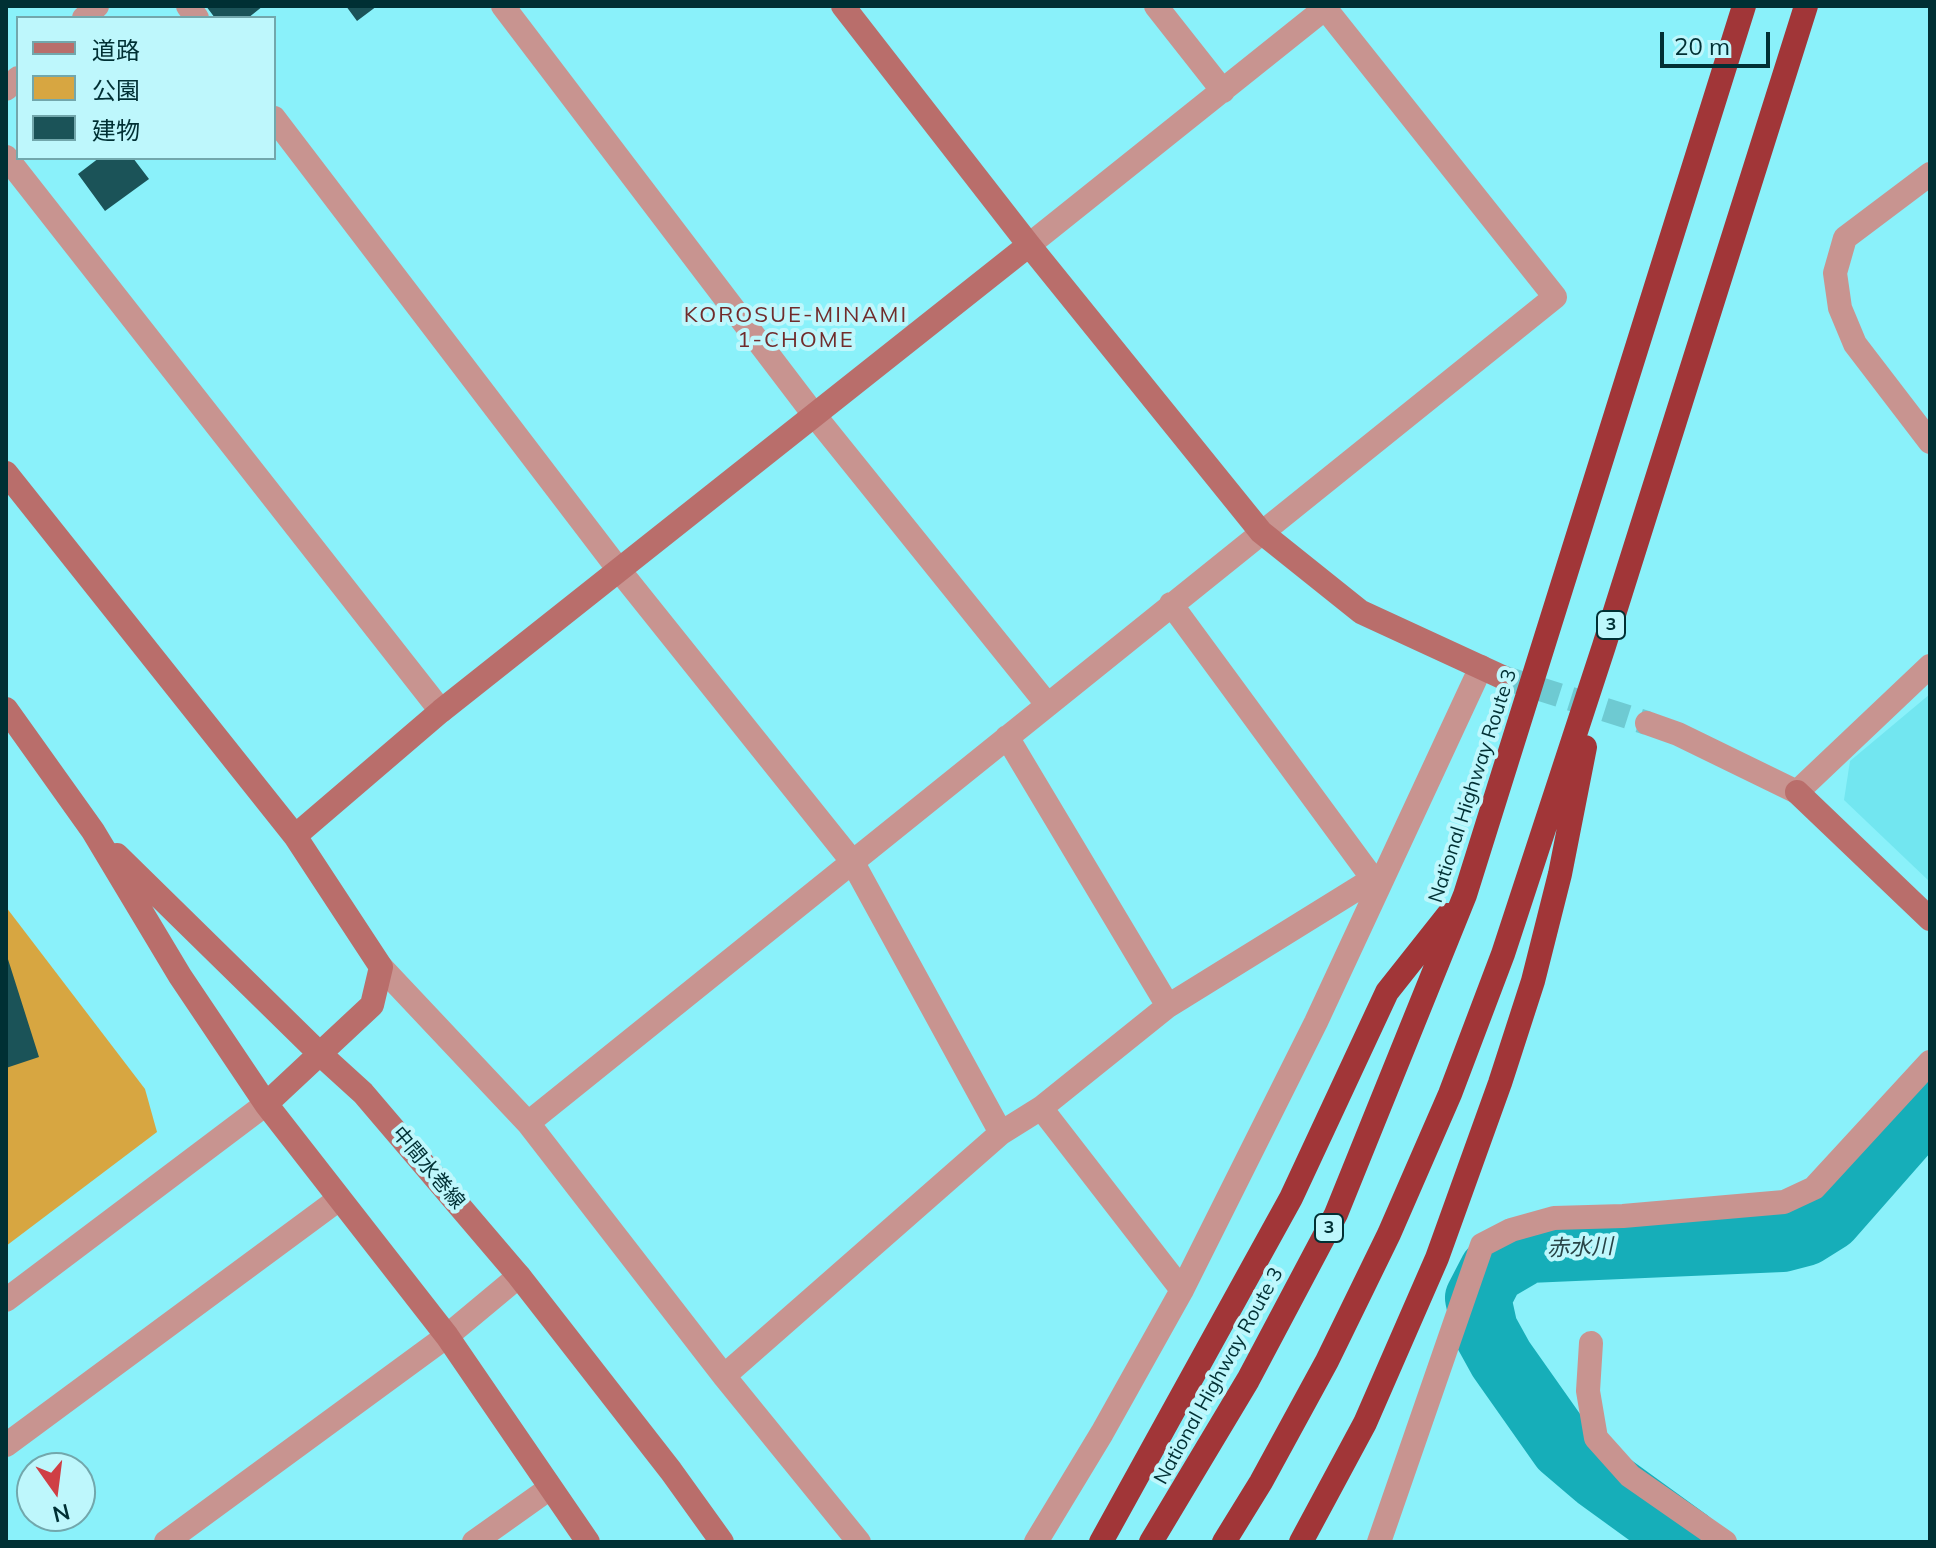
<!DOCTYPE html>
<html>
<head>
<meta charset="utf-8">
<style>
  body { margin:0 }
  #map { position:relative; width:1936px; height:1548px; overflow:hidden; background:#8af1fa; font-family:Mulish,"Noto Sans JP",sans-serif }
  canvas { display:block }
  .frame { position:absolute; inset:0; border:8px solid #003034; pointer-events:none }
  .legend { position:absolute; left:16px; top:16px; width:260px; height:144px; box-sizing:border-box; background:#bef7fc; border:2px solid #72a7ac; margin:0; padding:10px 14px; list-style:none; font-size:24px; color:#003034 }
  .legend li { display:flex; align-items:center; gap:16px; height:40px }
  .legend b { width:40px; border:2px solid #72a7ac }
  .north { position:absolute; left:16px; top:1452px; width:80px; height:80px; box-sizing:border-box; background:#bef7fc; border:2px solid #72a7ac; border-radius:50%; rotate:166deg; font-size:22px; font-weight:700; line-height:32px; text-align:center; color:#003034 }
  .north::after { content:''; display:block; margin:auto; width:28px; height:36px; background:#cf3f45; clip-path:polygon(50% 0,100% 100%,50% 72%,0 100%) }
  .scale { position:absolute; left:1660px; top:32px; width:110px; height:36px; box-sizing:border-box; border:4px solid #003034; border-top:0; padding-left:10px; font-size:24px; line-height:28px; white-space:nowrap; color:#003034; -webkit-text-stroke:6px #bef7fc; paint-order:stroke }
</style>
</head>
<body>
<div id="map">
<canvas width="1936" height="1548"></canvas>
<div class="frame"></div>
<ul class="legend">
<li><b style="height:10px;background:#b96e6b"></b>道路</li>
<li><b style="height:22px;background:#d7a641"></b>公園</li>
<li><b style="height:22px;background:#1b5358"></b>建物</li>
</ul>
<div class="north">N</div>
<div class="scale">20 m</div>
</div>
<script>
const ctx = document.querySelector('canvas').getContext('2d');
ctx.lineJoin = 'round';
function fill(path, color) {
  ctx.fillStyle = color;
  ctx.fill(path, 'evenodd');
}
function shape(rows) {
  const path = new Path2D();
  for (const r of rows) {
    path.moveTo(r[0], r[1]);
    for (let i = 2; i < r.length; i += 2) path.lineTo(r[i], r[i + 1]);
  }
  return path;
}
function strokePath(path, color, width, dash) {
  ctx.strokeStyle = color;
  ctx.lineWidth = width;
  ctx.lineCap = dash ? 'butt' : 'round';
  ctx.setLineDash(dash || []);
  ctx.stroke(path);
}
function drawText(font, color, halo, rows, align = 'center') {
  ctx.font = font + ' Mulish,"Noto Sans JP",sans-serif';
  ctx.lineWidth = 8;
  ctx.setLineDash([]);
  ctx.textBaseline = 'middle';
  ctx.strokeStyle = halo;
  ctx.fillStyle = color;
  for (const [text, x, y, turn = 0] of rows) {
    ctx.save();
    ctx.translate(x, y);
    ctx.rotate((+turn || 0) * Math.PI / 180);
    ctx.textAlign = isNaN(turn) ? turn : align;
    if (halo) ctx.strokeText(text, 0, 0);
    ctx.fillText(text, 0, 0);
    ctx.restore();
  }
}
fill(shape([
  [1930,694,1930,882,1844,800,1850,761]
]), '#72e6f0');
fill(shape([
  [6,907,145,1089,157,1132,6,1246]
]), '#d7a641');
strokePath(shape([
  [1688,1542,1597,1476,1563,1447,1501,1359,1485,1330,1478,1298,1492,1271,1528,1250,1782,1239,1805,1233,1829,1218,1930,1103]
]), '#16aeb9', 66);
fill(shape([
  [206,6,263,6,248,18,215,18],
  [346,6,377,6,357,21],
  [99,158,133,158,149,179,105,211,78,174],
  [6,953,39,1057,6,1068]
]), '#1b5358');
strokePath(shape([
  [1502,677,1647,723]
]), '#6ecad2', 24, [24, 12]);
strokePath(shape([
  [188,6,197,18],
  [503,6,815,416,1047,704],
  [1156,6,1223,91],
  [84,18,97,6],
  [6,89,18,78],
  [274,118,619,570,852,861,1001,1133],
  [6,157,441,711],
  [1930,174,1845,238,1835,273,1840,308,1855,344,1930,442],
  [1029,245,1328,6],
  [1647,723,1678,734,1797,792,1930,666],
  [1007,737,1168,1006],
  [381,967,528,1123,724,1376,859,1542],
  [1041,1108,1182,1290],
  [528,1123,1555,297,1325,8],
  [6,1300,266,1104],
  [1591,1343,1588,1391,1596,1438,1630,1476,1725,1542],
  [724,1376,1001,1133,1041,1108,1168,1006,1373,879,1171,604],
  [6,1445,339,1199],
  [166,1542,447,1336,519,1276],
  [474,1542,550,1488],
  [1036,1542,1102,1433,1182,1290,1316,1022,1481,667],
  [1379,1542,1482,1245,1511,1230,1554,1218,1623,1216,1784,1202,1814,1188,1930,1062]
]), '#c89490', 24);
strokePath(shape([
  [843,6,1029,245,1261,532,1361,612,1502,677],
  [6,473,295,836,381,967,372,1005,266,1104],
  [6,709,93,831,180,976,266,1104,447,1336,588,1542],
  [1797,792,1930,919],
  [295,836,441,711,1029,245],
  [117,855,319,1053,363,1093,519,1276,671,1471,722,1542]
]), '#b96e6b', 24);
strokePath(shape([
  [1101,1542,1291,1198,1387,992,1448,915],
  [1151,1542,1248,1380,1336,1214,1465,895,1744,6],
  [1224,1542,1261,1482,1327,1361,1389,1234,1450,1094,1503,954,1604,646,1806,6],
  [1301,1542,1365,1423,1437,1258,1500,1083,1533,981,1560,874,1585,747]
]), '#a13638', 24);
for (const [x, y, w] of [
  [1611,625,28],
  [1329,1228,28]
]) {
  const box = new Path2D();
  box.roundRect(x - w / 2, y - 14, w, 28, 6);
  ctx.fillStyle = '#bef7fc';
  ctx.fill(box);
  strokePath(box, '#003034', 2);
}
drawText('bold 18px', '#003034', null, [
  ["3",1611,625],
  ["3",1329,1228]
]);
drawText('20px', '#003034', '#bef7fc', [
  ["National Highway Route 3",1473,786,-72],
  ["中間水巻線",428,1168,50],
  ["National Highway Route 3",1219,1376,-61]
]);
ctx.letterSpacing = '2px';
drawText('22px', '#712b2b', '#bef7fc', [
  ["KOROSUE-MINAMI",796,315],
  ["1-CHOME",796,340]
]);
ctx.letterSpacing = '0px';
drawText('italic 22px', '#274346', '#bef7fc', [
  ["赤水川",1580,1248,-2]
]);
</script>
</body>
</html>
